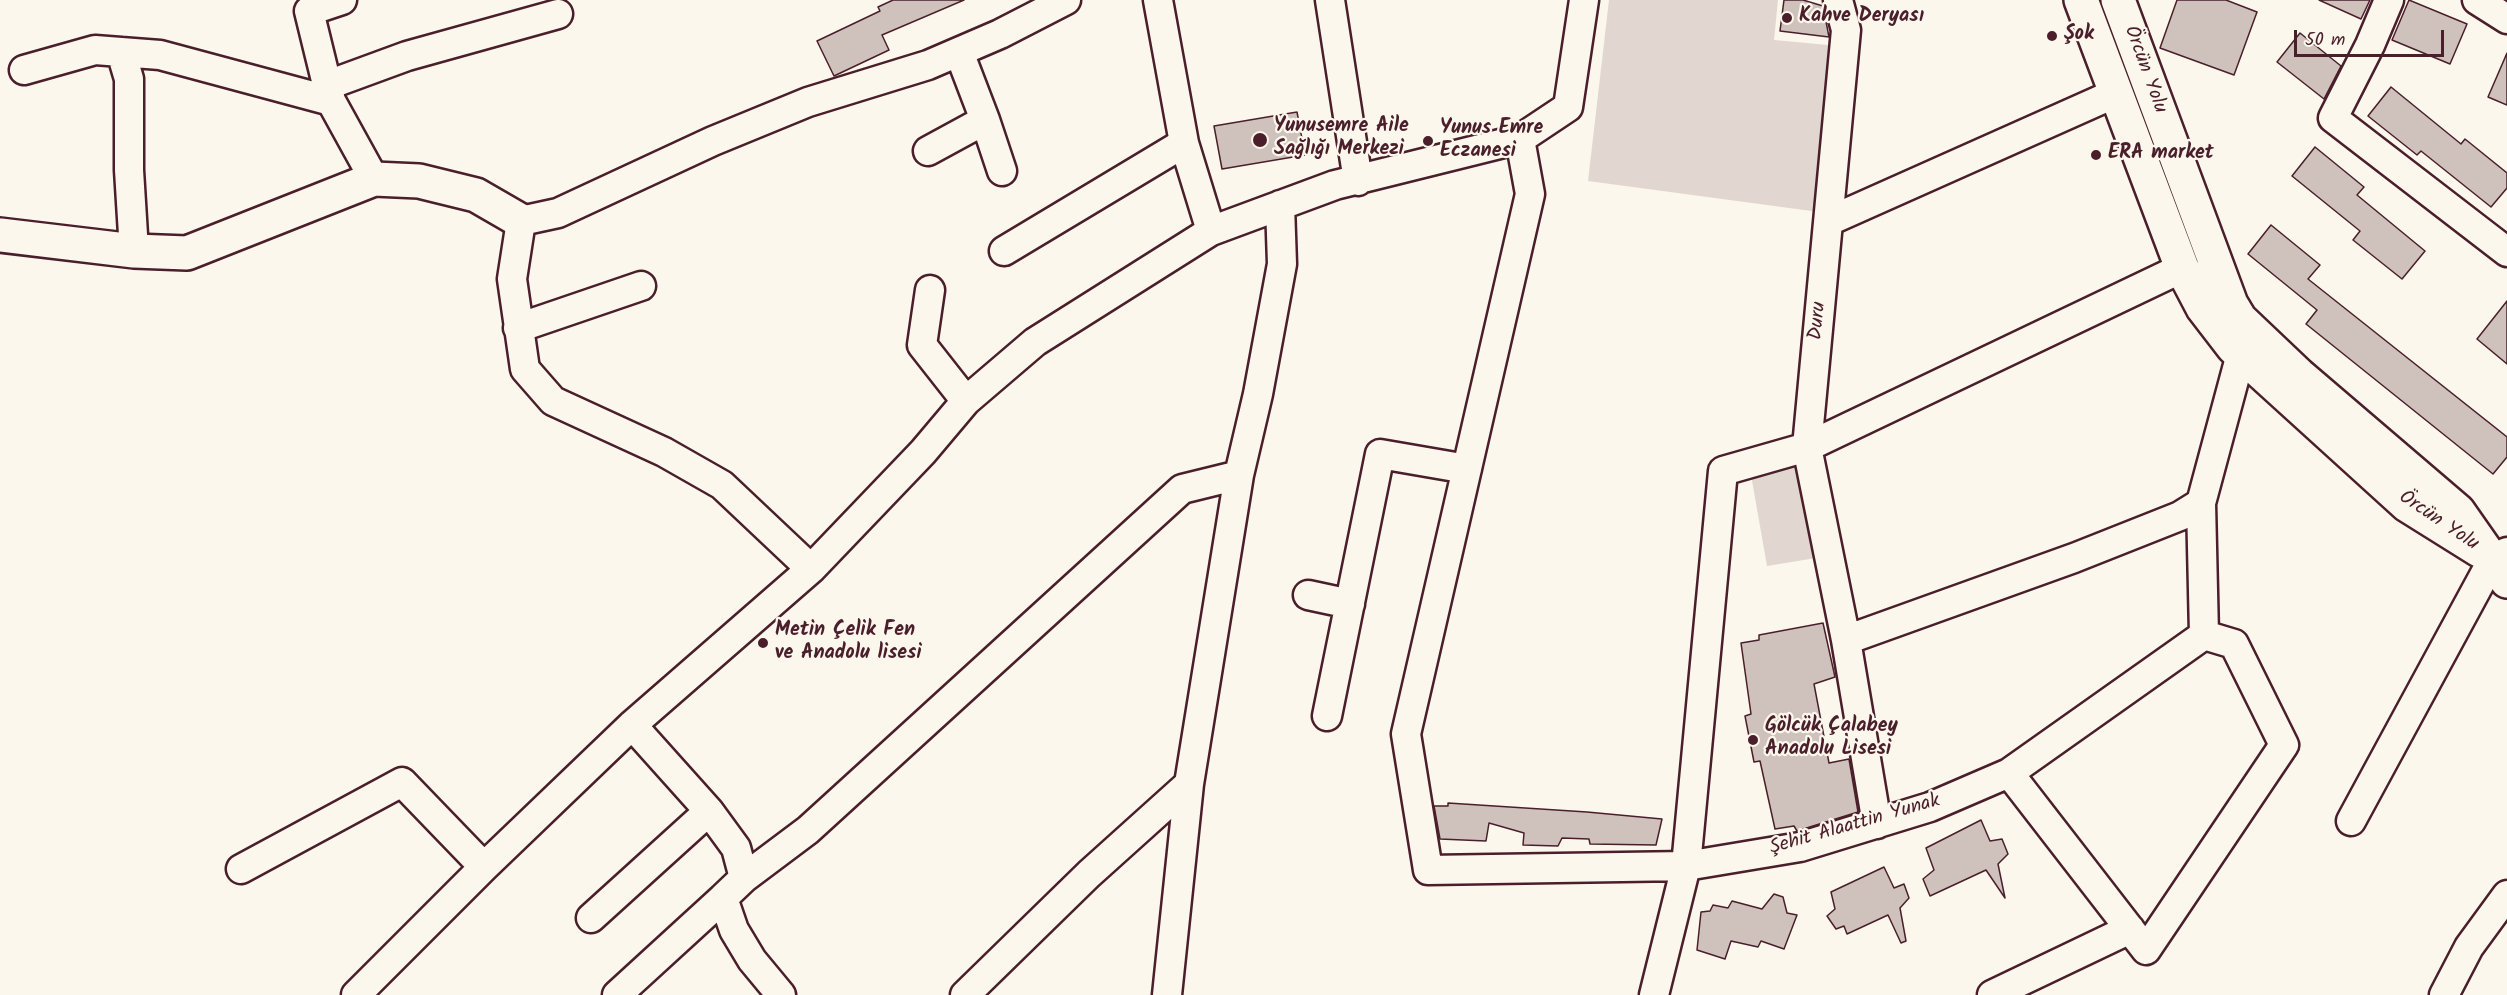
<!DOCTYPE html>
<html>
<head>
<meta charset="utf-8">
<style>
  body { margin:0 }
  #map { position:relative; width:2507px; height:995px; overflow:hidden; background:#fbf7ec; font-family:Kalam,sans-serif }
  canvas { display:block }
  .scale { position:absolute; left:2294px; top:30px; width:150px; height:27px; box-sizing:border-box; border:3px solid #4a1f2b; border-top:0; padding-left:8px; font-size:18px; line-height:21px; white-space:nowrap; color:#4a1f2b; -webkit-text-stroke:4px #fbf7ec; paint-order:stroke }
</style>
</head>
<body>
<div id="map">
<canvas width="2507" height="995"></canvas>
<div class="scale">50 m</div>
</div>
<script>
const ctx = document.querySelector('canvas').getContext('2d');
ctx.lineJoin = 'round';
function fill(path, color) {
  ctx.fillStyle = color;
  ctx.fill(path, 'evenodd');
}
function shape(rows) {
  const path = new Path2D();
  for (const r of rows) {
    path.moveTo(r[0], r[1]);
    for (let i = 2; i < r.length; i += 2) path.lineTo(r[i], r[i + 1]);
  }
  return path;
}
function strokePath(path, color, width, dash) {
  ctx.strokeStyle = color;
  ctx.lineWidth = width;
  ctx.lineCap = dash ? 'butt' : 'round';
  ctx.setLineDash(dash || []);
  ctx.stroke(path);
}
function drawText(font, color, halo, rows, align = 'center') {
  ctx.font = font + ' Kalam,sans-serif';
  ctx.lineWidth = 4.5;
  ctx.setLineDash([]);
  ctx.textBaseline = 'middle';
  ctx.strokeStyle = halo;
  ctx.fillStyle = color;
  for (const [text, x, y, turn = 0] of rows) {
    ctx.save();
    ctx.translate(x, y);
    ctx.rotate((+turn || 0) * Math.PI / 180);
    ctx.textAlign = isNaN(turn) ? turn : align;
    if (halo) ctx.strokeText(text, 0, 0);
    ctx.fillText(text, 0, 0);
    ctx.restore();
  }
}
fill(shape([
  [1609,0,1778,0,1774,40,1828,45,1819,212,1588,181],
  [1800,464,1816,558,1767,566,1751,475]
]), '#e2d7d0');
const building = shape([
  [893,0,964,0,882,35,889,50,834,76,817,41,880,11,878,7,893,0],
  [1784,0,1803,0,1823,6,1829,37,1780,31,1784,0],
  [2177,0,2226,0,2257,12,2234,75,2160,48,2177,0],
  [2319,0,2370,0,2361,19,2319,0],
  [2409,0,2467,24,2450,64,2392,40,2409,0],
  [2300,33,2341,66,2324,99,2277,62,2300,33],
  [2507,53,2507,105,2488,97,2507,53],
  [2391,87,2461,144,2465,139,2507,173,2507,188,2491,207,2421,151,2417,155,2368,116,2391,87],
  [1297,112,1305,155,1222,169,1214,126,1297,112],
  [2315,147,2364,187,2357,195,2425,251,2402,279,2353,240,2360,231,2292,176,2315,147],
  [2271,225,2320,265,2308,279,2507,437,2507,457,2493,474,2306,324,2317,310,2248,254,2271,225],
  [2507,301,2507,364,2477,339,2507,301],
  [1823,623,1835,677,1814,684,1829,763,1849,759,1858,812,1797,831,1794,826,1775,829,1760,761,1754,762,1745,716,1751,714,1741,643,1759,640,1759,635,1823,623],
  [1448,803,1587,812,1662,819,1656,845,1590,844,1589,839,1562,838,1558,846,1523,845,1524,833,1489,823,1486,841,1440,839,1434,806,1448,806,1448,803],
  [1981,820,1990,841,2002,839,2008,854,1998,864,2005,898,1986,870,1930,896,1923,879,1934,870,1926,848,1981,820],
  [1884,867,1894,888,1904,884,1909,898,1900,908,1906,941,1901,943,1888,915,1847,934,1844,926,1836,929,1827,916,1835,909,1831,892,1884,867],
  [1774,894,1783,897,1787,913,1797,915,1784,949,1761,941,1758,947,1731,941,1725,959,1697,950,1701,912,1710,911,1713,905,1728,908,1732,901,1762,909,1774,894]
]);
fill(building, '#cfc2bc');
strokePath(building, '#4a1f2b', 1.5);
const minor = shape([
  [342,0,309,11,331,101,374,179],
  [1158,0,1184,143,1211,231],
  [1330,0,1358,181],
  [1838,0,1846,30,1807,447,1846,640,2074,558,2180,516,2201,503,2241,354],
  [2389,0,2370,45,2333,118,2507,252],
  [2477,0,2507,19],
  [121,52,129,79,129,170,134,251],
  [24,70,95,50,160,55,331,101],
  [328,85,407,56,558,14],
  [985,120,1002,171],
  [1520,139,1530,194,1406,734,1428,870,1686,866,1800,847,1930,807,2009,773,2204,635,2201,503],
  [928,151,985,120,959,52],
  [1829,221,2116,93],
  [1004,251,1184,143],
  [930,290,922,345,966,401],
  [518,328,641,286],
  [811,569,722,485,664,452,553,401,525,369,512,279,521,221,558,213,713,141,808,102,928,65,1000,34,1066,0],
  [1308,595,1350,604],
  [1846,640,1877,824],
  [1327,716,1380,454,1467,469],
  [2009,773,2146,950,2284,745,2234,644,2204,635],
  [709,811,736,848,744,878],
  [2351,821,2493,559,2507,552],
  [241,869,402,782,484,867],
  [591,918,709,811,632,725],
  [356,995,484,867,632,725,811,569,923,452,966,401,1035,342,1211,231,1335,185,1520,139,1568,107,1584,0],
  [617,995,723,898],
  [781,995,752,960,734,930,723,898,744,878,808,830,1182,489,1239,475],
  [965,995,1089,874,1189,784],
  [1167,995,1189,784,1239,475,1258,394,1282,264,1280,205],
  [1654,995,1686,866,1723,471,1807,447,2182,268],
  [1992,995,2130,929],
  [2444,995,2469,947,2507,895]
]);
const major = shape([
  [2081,0,2182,268,2203,308,2233,347,2407,505,2479,550],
  [2118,0,2231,304,2240,319,2299,375,2458,511,2507,581],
  [0,235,134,251,187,253,374,179,419,181,476,195,521,221]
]);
strokePath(minor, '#4a1f2b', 33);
strokePath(major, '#4a1f2b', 38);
strokePath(minor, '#fbf7ec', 28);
strokePath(major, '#fbf7ec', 33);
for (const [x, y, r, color] of [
  [1787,18,6,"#4a1f2b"],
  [2052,36,6,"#4a1f2b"],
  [1260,140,8,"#4a1f2b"],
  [1428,141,6,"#4a1f2b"],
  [2096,155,6,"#4a1f2b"],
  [763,643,6,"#4a1f2b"],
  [1753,740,6,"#4a1f2b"]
]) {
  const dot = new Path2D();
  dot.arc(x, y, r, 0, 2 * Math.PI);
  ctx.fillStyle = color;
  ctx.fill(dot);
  strokePath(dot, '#fbf7ec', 2);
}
drawText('bold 20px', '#4a1f2b', '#fbf7ec', [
  ["Kahve Deryası",1799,18],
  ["Şok",2064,36],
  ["Yunusemre Aile",1274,128],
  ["Sağlığı Merkezi",1274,151],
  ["Yunus Emre",1440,130],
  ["Eczanesi",1440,153],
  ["ERA market",2108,155],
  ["Metin Çelik Fen",775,632],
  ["ve Anadolu lisesi",775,655],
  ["Gölcük Çalabey",1765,728],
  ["Anadolu Lisesi",1765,751]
], 'left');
drawText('20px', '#4a1f2b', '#fbf7ec', [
  ["Örcün Yolu",2144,70,70],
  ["Duru",1819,321,-84],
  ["Örcün Yolu",2438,522,34],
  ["Şehit Alaattin Yunak",1855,826,-16]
]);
</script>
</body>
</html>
